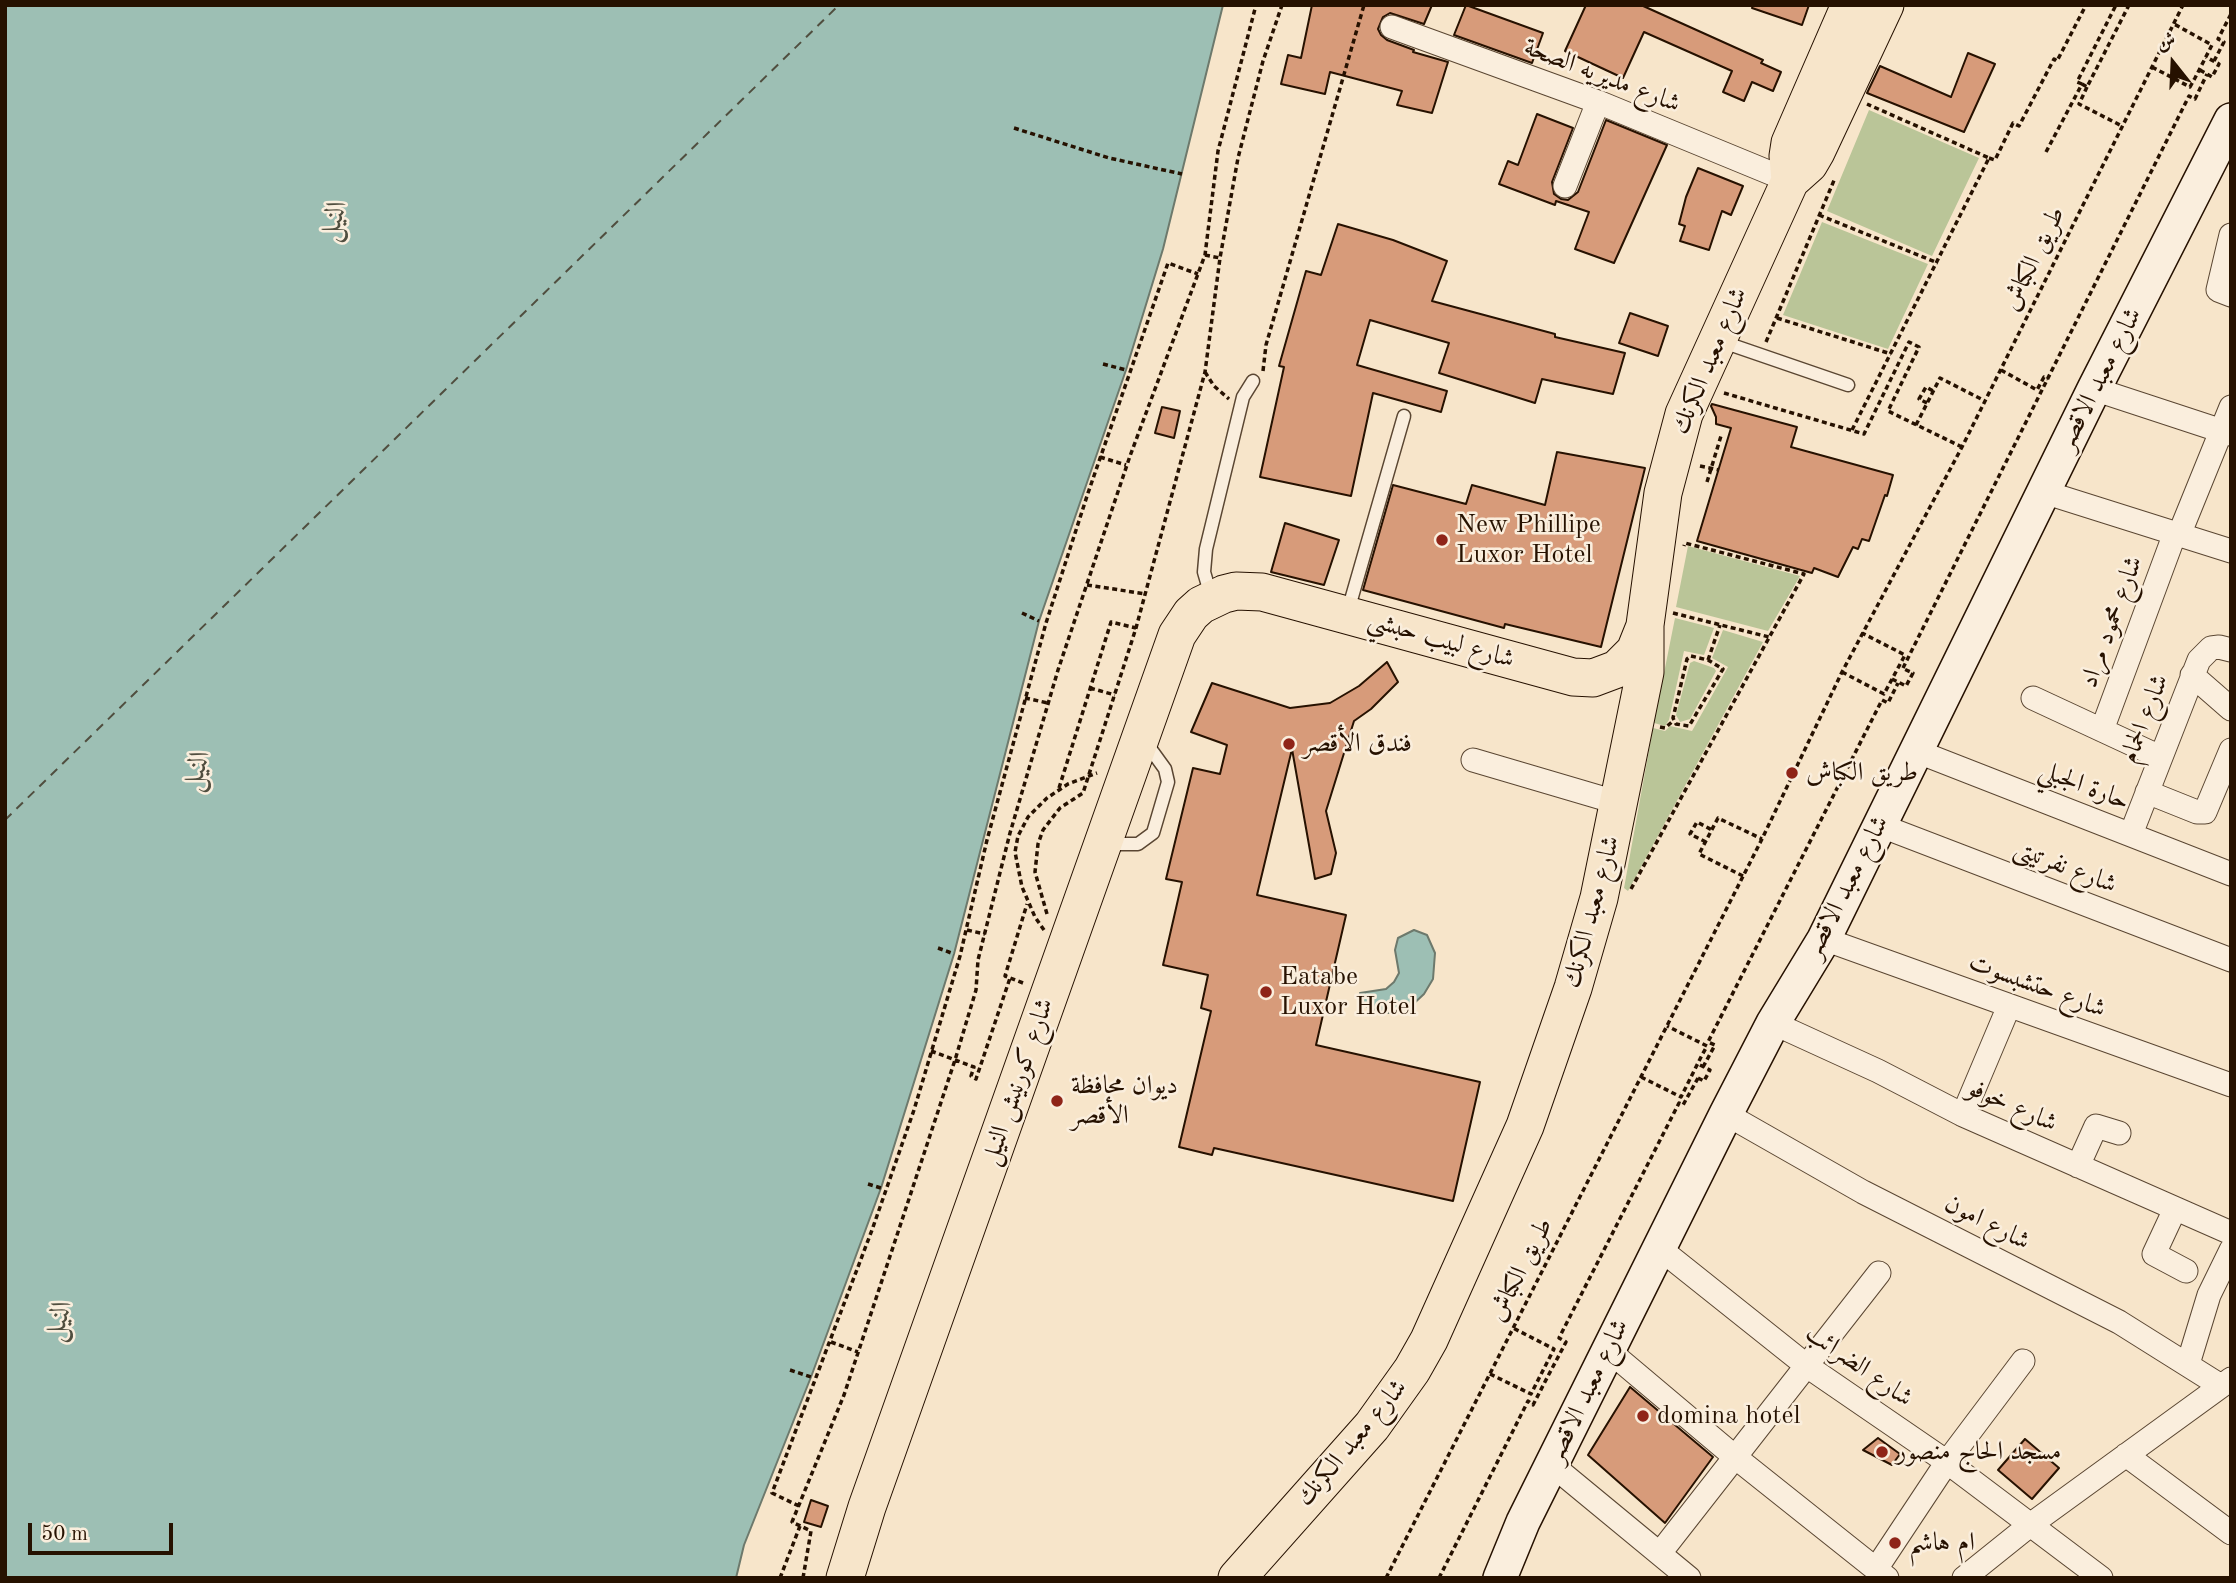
<!DOCTYPE html>
<html>
<head>
<meta charset="utf-8">
<style>
	body { margin:0 }
	#map { position:relative; width:2236px; height:1583px; overflow:hidden; background:#f7e5ca; font-family:"Old Standard TT",Amiri,serif }
	canvas { display:block }
	.frame { position:absolute; inset:0; border:7px solid #261100; pointer-events:none }
	.north { position:absolute; left:2138px; top:28px; width:70px; height:70px; -webkit-text-stroke:5px #faeedd; paint-order:stroke; rotate:342deg; font-size:19px; font-weight:700; line-height:28px; text-align:center; color:#261100 }
	.north::after { content:''; display:block; margin:auto; width:24px; height:32px; background:#261100; clip-path:polygon(50% 0,100% 100%,50% 72%,0 100%) }
	.scale { position:absolute; left:28px; top:1523px; width:145px; height:32px; box-sizing:border-box; border:4px solid #261100; border-top:0; padding-left:9px; font-size:21px; line-height:24px; white-space:nowrap; color:#261100; -webkit-text-stroke:5px #faeedd; paint-order:stroke }
</style>
</head>
<body>
<div id="map">
<canvas width="2236" height="1583"></canvas>
<div class="frame"></div>
<div class="north">ش</div>
<div class="scale">50 m</div>
</div>
<script>
const g = document.querySelector('canvas').getContext('2d');
g.lineJoin = 'round';
function fill(path, color) { g.fillStyle = color; g.fill(path, 'evenodd'); }
const shape = rows => new Path2D(rows.map(r => 'M' + r).join(''));
function stroke(path, color, width, dash) { g.strokeStyle = color; g.lineWidth = width; g.lineCap = dash ? 'butt' : 'round'; g.setLineDash(dash || []); g.stroke(path); }
function label(font, color, halo, rows, align = 'center') {
  g.font = font + ' "Old Standard TT",Amiri,serif'; g.lineWidth = 5; g.setLineDash([]); g.textBaseline = 'middle'; g.strokeStyle = halo; g.fillStyle = color; for (const [text, x, y, turn = 0] of rows) {
    g.save(); g.translate(x, y); g.rotate((+turn || 0) * Math.PI / 180); g.textAlign = isNaN(turn) ? turn : align; if (halo) g.strokeText(text, 0, 0); g.fillText(text, 0, 0); g.restore();
  }
}
const green = shape([
	[1869,110,1979,158,1932,256,1827,211],
	[1822,222,1928,264,1888,349,1783,315],
	[1688,546,1800,576,1768,631,1676,607],
	[1675,618,1714,628,1704,655,1684,651,1669,720,1665,726,1654,723],
	[1723,630,1763,642,1628,891,1624,888,1653,728,1665,731,1670,726,1692,731,1728,667,1712,658],
	[1694,661,1714,668,1716,671,1690,719,1680,722,1676,715,1690,663]
]);
const water = shape([
	[5,5,1223,5,1163,249,1126,370,1039,621,954,954,881,1188,811,1377,744,1545,736,1578,5,1578,5,5],
	[1414,930,1427,935,1435,953,1433,979,1424,994,1409,1008,1388,1013,1369,1008,1360,1003,1360,993,1386,989,1394,982,1399,973,1395,950,1398,938,1414,930]
]);
const ferry = shape([
	[5,820,839,5]
]);
const building = shape([
	[1312,5,1432,5,1424,24,1390,13,1383,17,1378,29,1381,35,1387,40,1414,50,1413,52,1448,62,1432,113,1397,105,1402,91,1330,72,1325,94,1281,84,1288,55,1301,58,1312,5],
	[1466,5,1543,33,1532,63,1454,35,1466,5],
	[1586,5,1641,5,1763,60,1761,63,1781,72,1773,91,1752,82,1744,101,1723,92,1732,71,1644,32,1623,78,1565,51,1586,5],
	[1753,5,1809,5,1802,25,1752,8,1753,5],
	[1968,53,1995,64,1964,132,1867,93,1880,66,1951,97,1968,53],
	[1537,114,1573,128,1552,182,1554,194,1561,199,1568,200,1578,192,1606,120,1667,145,1614,263,1575,249,1589,212,1556,201,1555,205,1499,184,1508,161,1518,165,1537,114],
	[1698,168,1743,186,1731,215,1722,211,1709,250,1680,241,1685,226,1679,224,1686,197,1698,168],
	[1338,224,1393,240,1447,261,1432,301,1555,334,1555,337,1625,353,1613,394,1542,379,1535,403,1439,373,1449,343,1370,320,1357,365,1447,391,1441,412,1373,393,1351,496,1260,477,1284,367,1279,366,1306,271,1321,275,1338,224],
	[1630,313,1668,326,1658,356,1619,343,1630,313],
	[1712,404,1797,427,1791,447,1893,475,1887,496,1885,495,1869,541,1862,539,1858,549,1853,547,1838,577,1814,568,1812,573,1697,541,1731,428,1716,424,1716,417,1711,406,1712,404],
	[1162,407,1180,411,1174,438,1155,433,1162,407],
	[1557,452,1645,468,1601,647,1505,624,1504,628,1363,590,1393,485,1466,504,1472,485,1545,505,1557,452],
	[1285,523,1339,540,1324,585,1271,572,1285,523],
	[1387,662,1398,682,1371,709,1354,721,1326,811,1336,853,1331,874,1315,879,1292,749,1257,895,1346,915,1316,1045,1480,1082,1453,1201,1214,1148,1212,1155,1179,1147,1211,1011,1201,1008,1208,975,1163,965,1182,882,1166,879,1193,768,1220,774,1227,745,1191,732,1212,683,1290,708,1330,703,1359,686,1387,662],
	[1630,1387,1713,1457,1665,1523,1588,1455,1630,1387],
	[1878,1438,1900,1454,1892,1465,1863,1450,1878,1438],
	[2025,1439,2059,1468,2032,1499,1998,1470,2025,1439],
	[811,1500,828,1506,821,1527,804,1522,811,1500]
]);
const path = shape([
	[2214,61,2224,42,2218,39,2231,14],
	[2152,67,2190,87,2195,78,2212,45,2174,24],
	[2200,70,2212,77,2219,64,2206,57],
	[2082,84,2087,87,2129,5],
	[2082,84,2077,82,2116,5],
	[2087,87,2079,104,2122,126],
	[1014,128,1109,158,1182,174],
	[2046,152,2082,84],
	[1989,158,1995,160,2013,123,2019,126,2054,59,2057,61,2086,5],
	[1819,215,1938,263],
	[1205,255,1220,258],
	[1777,318,1891,354],
	[1766,342,1835,178],
	[1103,364,1126,370],
	[2001,370,2037,390,2044,377,2048,379],
	[1263,371,1266,345,1364,5],
	[1205,372,1214,386,1229,399],
	[1724,393,1864,434,1909,342,1919,347,1888,411,1962,447],
	[1927,403,1919,399,1926,387,1933,391],
	[1916,425,1940,378,1985,401],
	[1852,430,1989,158,1867,104],
	[1100,457,1126,465],
	[1700,466,1719,470],
	[1707,482,1721,436],
	[1087,585,1146,594],
	[1022,613,1039,621],
	[1673,613,1769,637],
	[1691,656,1708,660,1723,669,1689,726,1676,724,1673,718,1687,659,1691,656],
	[1708,660,1720,625],
	[1903,668,2189,96,2195,99,2207,74],
	[1842,672,1884,694,1905,655,1862,633],
	[1892,679,1906,686,1913,673,1904,669],
	[1090,688,1115,695],
	[1025,698,1048,703],
	[1660,727,1665,728,1673,721],
	[1059,788,1111,622,1136,628],
	[1706,842,1690,834,1697,822,1712,830],
	[1743,876,1699,854,1718,818,1762,839],
	[1631,889,1804,574,1685,543,1684,546],
	[1047,914,1035,872,1038,844,1043,830,1060,808,1083,793,1136,628,1205,372,1220,258,1238,158,1263,61,1282,5],
	[967,930,985,934],
	[1044,930,1035,917,1022,887,1015,852,1018,836,1028,817,1047,798,1068,784,1097,773],
	[938,948,954,954],
	[1023,983,1005,976,1027,904],
	[931,1051,974,1067,971,1076,976,1079,1010,978],
	[1703,1067,1715,1045,1708,1042,1882,700,1888,703,1898,683],
	[1641,1077,1681,1097,1701,1057,1707,1046,1667,1026],
	[1698,1078,1704,1081,1710,1070,1698,1064],
	[868,1184,881,1188],
	[831,1342,858,1352],
	[790,1370,811,1377],
	[1490,1374,1531,1394,1534,1388,1554,1349,1513,1328],
	[799,1506,772,1493,872,1230,914,1110,960,956,987,840,1046,623,1088,493,1168,263,1198,274],
	[780,1578,800,1526],
	[803,1578,811,1531,792,1522,844,1395,955,1060,976,990,978,960,1010,833,1058,670,1130,456,1205,255,1218,151,1256,5],
	[1386,1578,1762,839,1842,672,1962,447,2183,5],
	[1439,1578,1528,1401,1533,1405,1548,1376,1566,1342,1559,1338,1679,1103,1683,1105,1698,1078]
]);
const lane = shape([
	[1720,341,1848,385],
	[1211,596,1204,572,1206,549,1243,397,1253,381],
	[1347,614,1404,416],
	[1106,844,1138,844,1153,833,1168,782,1165,769,1144,740]
]);
const street = shape([
	[1392,27,1598,102,1790,181],
	[1565,186,1598,102],
	[2231,235,2218,290,2231,295],
	[2094,389,2231,434],
	[2044,492,2231,551],
	[2179,535,2231,407],
	[2192,675,2231,709],
	[2033,698,2160,757],
	[2102,730,2175,533],
	[1916,751,2231,874],
	[1473,760,1619,803],
	[2147,792,2197,812,2205,812,2231,750],
	[1879,825,2231,960],
	[2131,834,2199,660,2211,648,2219,647,2231,650],
	[1824,939,2231,1085],
	[1773,1023,1878,1071,1963,1115,2231,1233],
	[1726,1114,1863,1192,2119,1322,2221,1386],
	[1963,1115,2009,1006],
	[2078,1166,2096,1126,2119,1133],
	[2175,1209,2154,1254,2186,1271],
	[1659,1248,1807,1366,1947,1462,2101,1578],
	[1608,1350,1735,1457,1887,1578],
	[2188,1364,2209,1295,2231,1250],
	[2126,1455,2231,1533],
	[1552,1465,1689,1578],
	[1660,1553,1879,1273],
	[1876,1569,1947,1462,2023,1361],
	[1964,1578,2030,1525,2231,1379]
]);
const secondary = shape([
	[1500,1578,1523,1522,1726,1114,1773,1023,1824,939,2094,389,2231,120]
]);
const primary = shape([
	[1790,181,1788,156,1790,143,1850,5],
	[845,1578,867,1507,1177,635,1191,614,1201,605,1224,594,1236,591,1262,592,1573,677,1593,678,1617,669,1635,651,1645,626],
	[1237,1578,1372,1426,1412,1370,1429,1340,1525,1126,1573,988,1599,898,1645,672,1645,625,1663,493,1684,414,1790,181,1809,164,1816,152,1885,5]
]);
const markers = [
	[1442,540,7,"#8f2418"],
	[1289,744,7,"#8f2418"],
	[1792,773,7,"#8f2418"],
	[1266,992,7,"#8f2418"],
	[1057,1101,7,"#8f2418"],
	[1643,1416,7,"#8f2418"],
	[1882,1452,7,"#8f2418"],
	[1895,1543,7,"#8f2418"]
];
const streetNames = [
	["شارع مديريه الصحة",1602,76,21],
	["طريق الكباش",2034,259,-64],
	["شارع معبد الكرنك",1710,361,-67],
	["شارع معبد الاقصر",2100,379,-63],
	["شارع محمود مراد",2112,622,-70],
	["شارع لبيب حبشي",1441,640,16],
	["شارع الحمام",2145,719,-69],
	["حارة الجبلي",2084,786,21],
	["شارع نفرتيتى",2065,867,21],
	["شارع معبد الاقصر",1847,887,-63],
	["شارع معبد الكرنك",1592,912,-75],
	["شارع حتشبسوت",2037,986,20],
	["شارع كورنيش النيل",1018,1082,-71],
	["شارع خوفو",2012,1106,24],
	["شارع امون",1987,1223,27],
	["طريق الكباش",1521,1270,-63],
	["شارع الضرائب",1859,1366,35],
	["شارع معبد الاقصر",1588,1391,-64],
	["شارع معبد الكرنك",1352,1443,-50]
];
const poiNames = [
	["New Phillipe",1456,525],
	["Luxor Hotel",1456,555],
	["فندق الأقصر",1303,744],
	["طريق الكباش",1806,773],
	["Eatabe",1280,977],
	["Luxor Hotel",1280,1007],
	["ديوان محافظة",1071,1086],
	["الأقصر",1071,1116],
	["domina hotel",1657,1416],
	["مسجد الحاج منصور",1896,1452],
	["ام هاشم",1909,1543]
];
const waterNames = [
	["النيل",334,221,-76],
	["النيل",197,771,-76],
	["النيل",59,1321,-76]
];
fill(green, '#bac598');
fill(water, '#9dbfb4');
stroke(water, '#6d796c', 2);
stroke(ferry, '#504e3f', 2, [9, 7]);
fill(building, '#d79b7a');
stroke(building, '#261100', 2);
stroke(lane, '#5a4632', 15);
stroke(street, '#5a4632', 25);
stroke(secondary, '#261100', 36);
stroke(primary, '#261100', 39);
stroke(path, '#261100', 3.5, [5, 3.5]);
stroke(lane, '#faeedd', 12);
stroke(street, '#faeedd', 23);
stroke(secondary, '#faeedd', 33);
stroke(primary, '#f7e5ca', 37);
for (const [x, y, r, color] of markers) { const dot = new Path2D(); dot.arc(x, y, r, 0, 2 * Math.PI); g.fillStyle = color; g.fill(dot); stroke(dot, '#faeedd', 2.5); }
label('26px', '#261100', '#faeedd', streetNames);
label('26px', '#261100', '#faeedd', poiNames, 'left');
label('italic 28px', '#504e3f', '#faeedd', waterNames);
</script>
</body>
</html>
